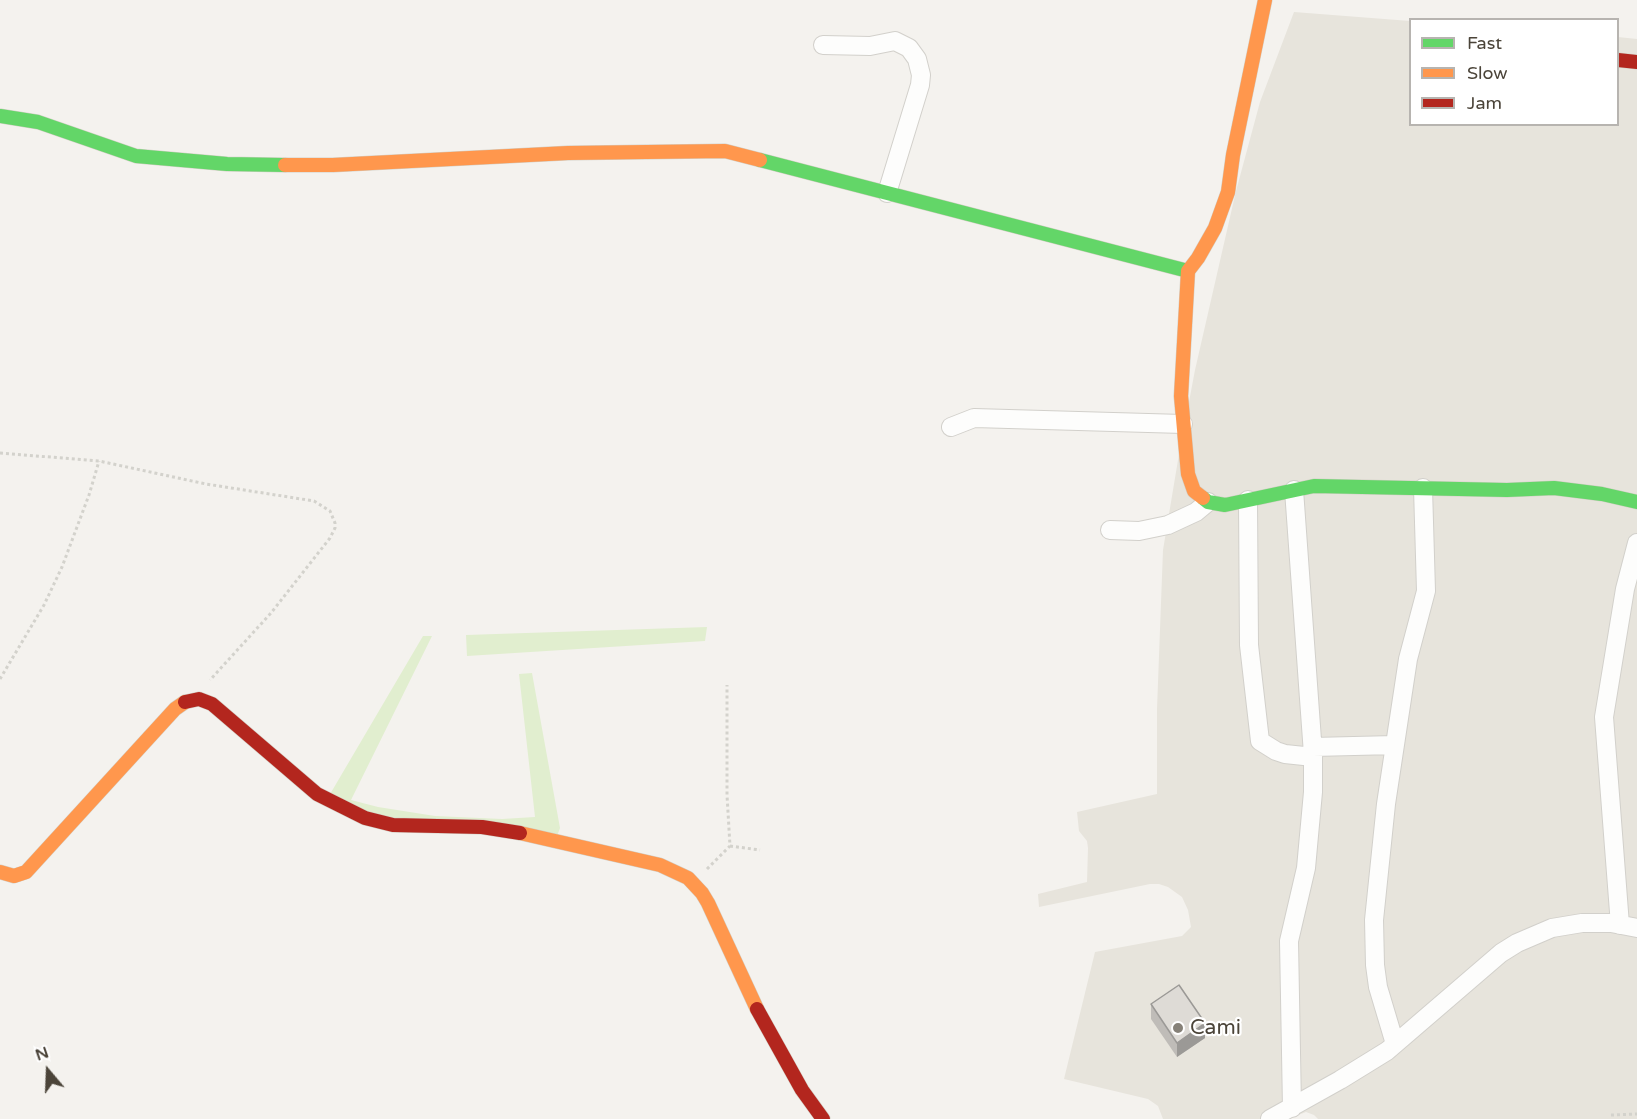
<!DOCTYPE html>
<html>
<head>
<meta charset="utf-8">
<style>
	body { margin:0 }
	#map { position:relative; width:1637px; height:1119px; overflow:hidden; background:#f4f2ee; font-family:"Varela Round",sans-serif }
	canvas { display:block }
	.legend { position:absolute; left:1409px; top:18px; width:210px; height:108px; box-sizing:border-box; background:#fff; border:2px solid #b7b4b0; margin:0; padding:8px 10px; list-style:none; font-size:18px; color:#4b4439 }
	.legend li { display:flex; align-items:center; gap:12px; height:30px }
	.legend b { width:30px; border:2px solid #b7b4b0 }
	.north { position:absolute; left:18px; top:1041px; width:60px; height:60px; -webkit-text-stroke:4px #fff; paint-order:stroke; rotate:341deg; font-size:16px; font-weight:700; line-height:24px; text-align:center; color:#4b4439 }
	.north::after { content:''; display:block; margin:auto; width:21px; height:27px; background:#4b4439; clip-path:polygon(50% 0,100% 100%,50% 72%,0 100%) }
</style>
</head>
<body>
<div id="map">
<canvas width="1637" height="1119"></canvas>
<ul class="legend">
<li><b style="height:8px;background:#63d668"></b>Fast</li>
<li><b style="height:8px;background:#ff974d"></b>Slow</li>
<li><b style="height:8px;background:#b3261e"></b>Jam</li>
</ul>
<div class="north">N</div>
</div>
<script>
const g = document.querySelector('canvas').getContext('2d');
g.lineJoin = 'round';
function fill(path, color) { g.fillStyle = color; g.fill(path, 'evenodd'); }
const shape = rows => new Path2D(rows.map(r => 'M' + r).join(''));
function stroke(path, color, width, dash) { g.strokeStyle = color; g.lineWidth = width; g.lineCap = dash ? 'butt' : 'round'; g.setLineDash(dash || []); g.stroke(path); }
function label(font, color, halo, rows, align = 'center') {
  g.font = font + ' "Varela Round",sans-serif'; g.lineWidth = 4.5; g.setLineDash([]); g.textBaseline = 'middle'; g.strokeStyle = halo; g.fillStyle = color; for (const [text, x, y, turn = 0] of rows) {
    g.save(); g.translate(x, y); g.rotate((+turn || 0) * Math.PI / 180); g.textAlign = isNaN(turn) ? turn : align; if (halo) g.strokeText(text, 0, 0); g.fillText(text, 0, 0); g.restore();
  }
}
const residential = shape([
	[1294,12,1410,21,1410,124,1618,124,1618,37,1637,39,1637,1119,1318,1119,1314,1115,1306,1112,1288,1119,1163,1119,1158,1106,1148,1099,1064,1079,1095,952,1182,936,1191,927,1188,910,1182,897,1168,887,1159,884,1150,884,1039,907,1038,894,1087,882,1088,848,1087,841,1079,831,1077,812,1157,794,1157,709,1163,550,1178,460,1195,370,1236,191,1260,102]
]);
const green = shape([
	[707,627,705,641,467,656,466,635],
	[423,636,432,636,351,800,378,807,435,816,502,819,535,817,519,674,532,673,560,828,556,839,416,827,326,801]
]);
const path = shape([
	[0,453,99,461,206,484,314,501,330,511,335,523,335,528,330,538,271,613,210,680],
	[0,679,44,605,62,567,89,495,99,461],
	[730,846,760,850],
	[707,869,730,846,727,795,727,685],
	[1611,1115,1637,1114]
]);
const street = shape([
	[823,45,870,46,895,41,909,48,917,59,921,75,920,85,887,193],
	[951,427,974,418,1183,424],
	[1248,500,1249,645,1260,741,1276,751,1285,754,1304,756,1313,754],
	[1110,530,1139,531,1168,525,1196,512,1208,502],
	[1313,747,1395,745],
	[1620,925,1604,717,1625,589,1637,543],
	[1395,1044,1378,987,1375,965,1374,920,1386,804,1408,659,1426,591,1423,488],
	[1292,1108,1289,941,1306,868,1313,792,1313,754,1294,490],
	[1270,1119,1340,1080,1387,1051,1501,953,1517,943,1552,928,1582,923,1611,923,1637,928]
]);
const fast = shape([
	[0,116,38,122,136,156,227,164,285,165],
	[760,160,1188,271],
	[1203,498,1208,502,1225,505,1314,486,1507,490,1554,488,1602,494,1637,502]
]);
const slow = shape([
	[285,165,333,165,568,153,725,151,760,160],
	[1203,498,1194,491,1188,474,1181,396,1188,271,1198,258,1215,228,1228,192,1233,155,1265,0],
	[520,833,660,865,688,878,702,893,708,903,757,1009],
	[0,872,14,876,26,872,175,709,185,702]
]);
const jam = shape([
	[1618,60,1637,62],
	[185,702,199,699,212,704,317,794,365,818,393,825,482,827,520,833],
	[757,1009,802,1090,823,1119]
]);
const wall = shape([
	[1151,1004,1205,1038,1177,1057,1151,1019]
]);
const shadedWall = shape([
	[1205,1023,1205,1038,1177,1057,1177,1043]
]);
const building = shape([
	[1179,985,1205,1023,1177,1043,1151,1004,1179,985]
]);
const markers = [
	[1178,1028,6,"#868178"]
];
const poiNames = [
	["Cami",1190,1028]
];
fill(residential, '#e7e4dc');
fill(green, '#e1eecf');
stroke(street, '#d2d0cb', 20);
stroke(fast, '#d3cfc5', 15);
stroke(slow, '#d3cfc5', 15);
stroke(jam, '#d3cfc5', 15);
stroke(path, '#d3d2cc', 3, [3, 3]);
stroke(street, '#fdfdfc', 18);
stroke(fast, '#63d668', 14);
stroke(slow, '#ff974d', 14);
stroke(jam, '#b3261e', 14);
fill(wall, '#bfbcb8');
fill(shadedWall, '#9b9996');
fill(building, '#dedbd6');
stroke(building, '#9b9996', 1.5);
for (const [x, y, r, color] of markers) { const dot = new Path2D(); dot.arc(x, y, r, 0, 2 * Math.PI); g.fillStyle = color; g.fill(dot); stroke(dot, '#fff', 2); }
label('21px', '#4b4439', '#fff', poiNames, 'left');
</script>
</body>
</html>
